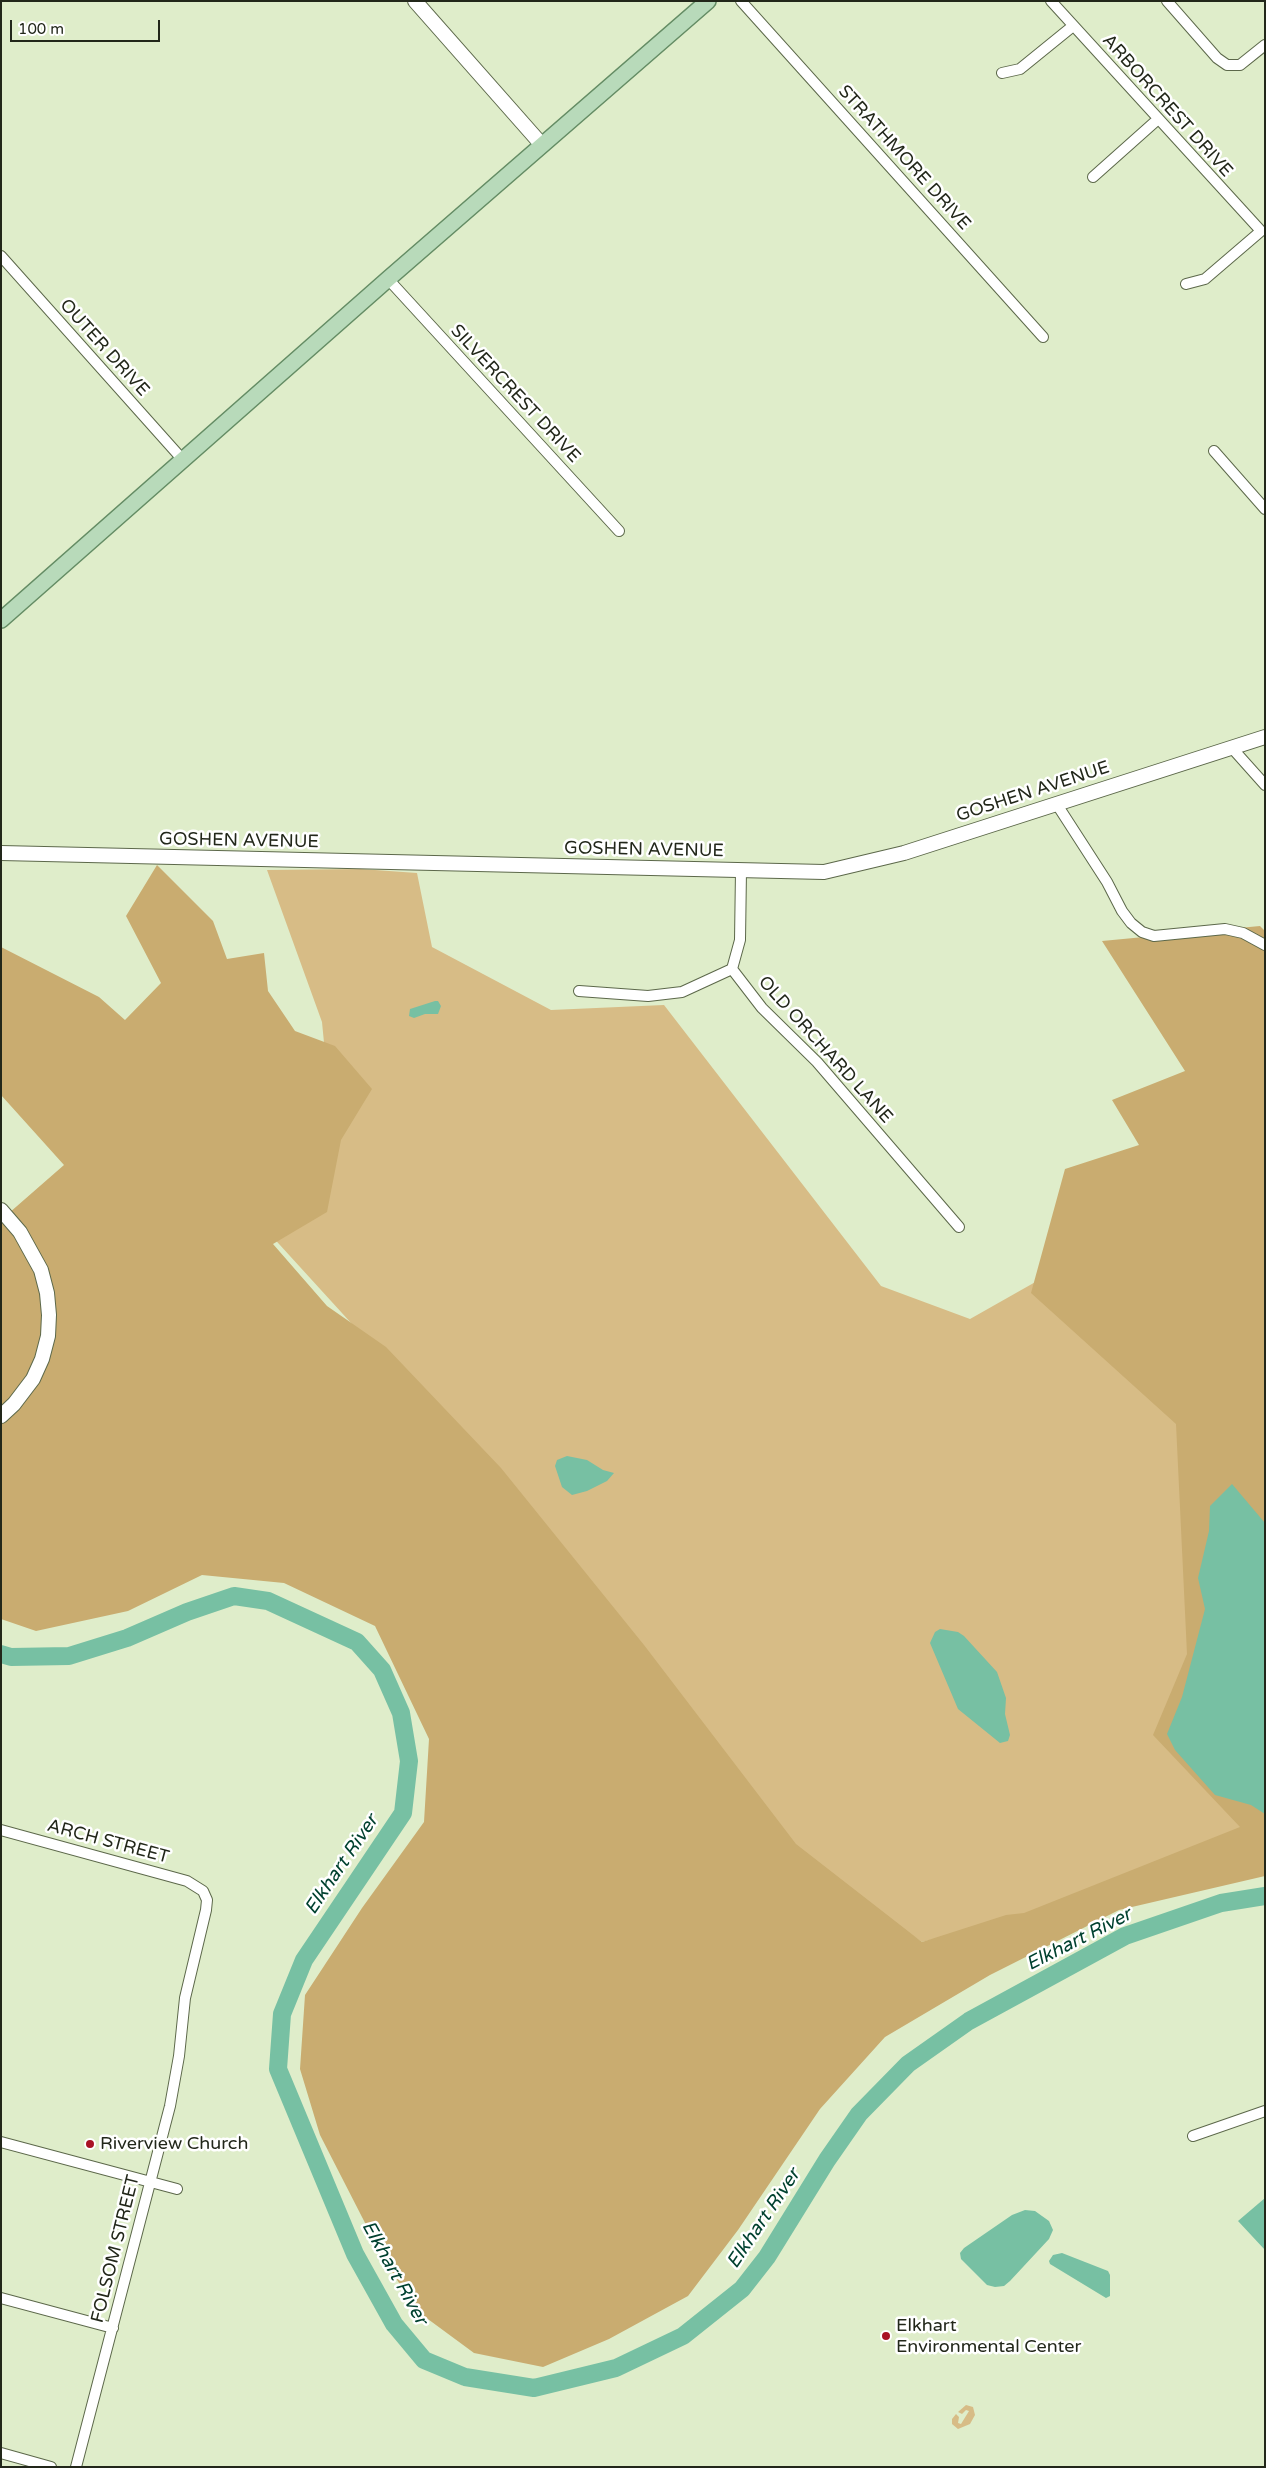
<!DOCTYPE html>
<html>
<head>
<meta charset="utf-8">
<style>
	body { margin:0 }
	#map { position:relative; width:1266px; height:2468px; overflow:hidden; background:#dfedca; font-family:"Varela Round",sans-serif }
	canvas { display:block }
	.frame { position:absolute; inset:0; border:2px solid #22271a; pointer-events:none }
	.scale { position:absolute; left:10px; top:20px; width:150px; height:22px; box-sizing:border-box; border:2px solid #22271a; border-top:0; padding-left:6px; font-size:15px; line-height:18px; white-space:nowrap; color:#22271a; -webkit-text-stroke:4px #fff; paint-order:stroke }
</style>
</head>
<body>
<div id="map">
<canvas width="1266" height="2468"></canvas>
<div class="frame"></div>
<div class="scale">100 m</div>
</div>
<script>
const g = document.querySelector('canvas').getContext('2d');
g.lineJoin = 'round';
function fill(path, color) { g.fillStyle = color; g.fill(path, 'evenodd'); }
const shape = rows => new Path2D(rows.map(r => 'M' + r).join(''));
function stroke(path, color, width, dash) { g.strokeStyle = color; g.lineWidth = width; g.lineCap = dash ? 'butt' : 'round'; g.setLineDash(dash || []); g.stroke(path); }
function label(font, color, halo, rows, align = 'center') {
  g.font = font + ' "Varela Round",sans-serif'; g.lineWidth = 5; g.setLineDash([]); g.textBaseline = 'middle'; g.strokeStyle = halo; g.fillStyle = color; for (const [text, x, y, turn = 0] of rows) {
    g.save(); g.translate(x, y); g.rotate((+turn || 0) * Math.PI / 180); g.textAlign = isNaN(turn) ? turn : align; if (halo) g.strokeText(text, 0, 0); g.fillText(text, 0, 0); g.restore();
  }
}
const green = shape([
	[361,869,417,873,432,947,551,1010,664,1005,881,1286,970,1319,1046,1276,1229,1415,1265,1855,922,1942,781,1845,466,1449,269,1233,332,1125,322,1022,267,870],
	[966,2405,973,2407,975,2415,970,2424,958,2429,952,2424,952,2419,956,2414,959,2417,958,2423,961,2424,969,2411,966,2410,962,2414,958,2412]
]);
const forest = shape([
	[157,865,213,921,227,959,264,953,268,991,295,1031,335,1046,372,1089,341,1140,327,1212,273,1244,327,1306,386,1347,501,1468,644,1645,796,1844,922,1942,1006,1915,1024,1913,1240,1827,1153,1735,1187,1654,1176,1424,1031,1293,1065,1169,1139,1145,1112,1100,1185,1071,1102,941,1260,926,1265,931,1265,1876,1119,1910,990,1975,885,2037,820,2109,738,2230,688,2296,609,2339,543,2367,474,2353,417,2311,383,2258,320,2135,300,2069,305,1995,362,1908,424,1822,429,1739,375,1626,284,1583,202,1575,128,1611,36,1631,1,1619,1,1220,64,1165,1,1095,1,947,99,997,125,1020,161,983,126,916]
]);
const water = shape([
	[435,1001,438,1001,441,1006,438,1014,425,1014,414,1018,409,1016,410,1009],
	[567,1456,587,1460,603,1470,614,1473,607,1481,587,1491,572,1495,562,1487,555,1466,557,1460],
	[1232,1484,1265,1523,1265,1814,1251,1805,1215,1795,1175,1750,1167,1734,1182,1697,1205,1609,1198,1578,1209,1531,1210,1506],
	[940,1629,958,1632,964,1636,997,1672,1006,1698,1005,1714,1010,1735,1008,1741,1000,1743,958,1709,930,1643,935,1632],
	[1265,2198,1265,2250,1238,2221],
	[1025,2210,1035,2211,1049,2221,1053,2230,1049,2239,1010,2281,1004,2286,995,2287,987,2285,961,2259,960,2253,964,2248,1012,2215],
	[1062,2253,1108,2271,1110,2275,1110,2296,1106,2298,1050,2264,1049,2261,1053,2255]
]);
const river = shape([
	[1,1654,11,1657,69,1656,127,1638,187,1612,234,1596,268,1601,357,1642,382,1670,401,1713,409,1761,403,1813,304,1960,282,2014,278,2069,355,2254,394,2324,424,2360,465,2377,534,2388,616,2368,683,2336,742,2289,767,2257,827,2160,859,2114,908,2064,969,2021,1125,1936,1221,1903,1265,1896]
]);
const street = shape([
	[741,1,1043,337],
	[1051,1,1261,231,1205,279,1186,284],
	[1167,1,1217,58,1227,65,1240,65,1265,45],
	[1002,73,1020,69,1073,26],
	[1093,177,1157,120],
	[1,256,183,460],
	[388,279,619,531],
	[1214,451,1265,509],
	[1232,748,1265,785],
	[1056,803,1107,882,1122,911,1131,923,1142,932,1154,936,1225,929,1243,933,1265,945],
	[741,871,740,940,732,969,762,1008,817,1062,959,1227],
	[579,991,648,996,682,992,732,969],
	[1,1830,187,1881,203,1891,207,1900,206,1910,185,1998,179,2056,170,2106,76,2467],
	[1193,2136,1265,2111],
	[1,2142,177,2189],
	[1,2298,113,2328],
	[1,2453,51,2467]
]);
const secondary = shape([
	[415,1,542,145],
	[1,853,824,872,904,853,1265,737],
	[1,1210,20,1232,41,1270,47,1293,49,1315,48,1336,42,1359,33,1379,14,1404,1,1416]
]);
const primary = shape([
	[1,620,388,279,708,1]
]);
const markers = [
	[90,2144,5,"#a91225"],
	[886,2336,5,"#a91225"]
];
const streetNames = [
	["ARBORCREST DRIVE",1167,106,48],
	["STRATHMORE DRIVE",904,158,48],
	["OUTER DRIVE",104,348,48],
	["SILVERCREST DRIVE",515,394,47],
	["GOSHEN AVENUE",1033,792,-18],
	["GOSHEN AVENUE",239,841,1],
	["GOSHEN AVENUE",644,850,1],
	["OLD ORCHARD LANE",825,1050,48],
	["ARCH STREET",108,1842,15],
	["FOLSOM STREET",116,2249,-76]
];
const poiNames = [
	["Riverview Church",100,2144],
	["Elkhart",896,2326],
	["Environmental Center",896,2347]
];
const waterNames = [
	["Elkhart River",342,1865,-56],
	["Elkhart River",1079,1940,-27],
	["Elkhart River",764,2219,-56],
	["Elkhart River",394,2273,61]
];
fill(green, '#d7bc86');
fill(forest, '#c9ac70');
fill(water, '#77c0a3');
stroke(river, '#77c0a3', 18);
stroke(street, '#5c684a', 12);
stroke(secondary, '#5c684a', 16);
stroke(primary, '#648c64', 18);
stroke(street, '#fff', 10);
stroke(secondary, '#fff', 14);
stroke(primary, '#b8daba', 15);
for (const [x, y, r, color] of markers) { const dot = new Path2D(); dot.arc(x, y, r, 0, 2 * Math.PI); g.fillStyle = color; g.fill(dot); stroke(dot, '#fff', 2); }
label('18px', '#22271a', '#fff', streetNames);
label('18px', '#22271a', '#fff', poiNames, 'left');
label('italic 19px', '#00412f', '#fff', waterNames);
</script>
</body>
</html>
